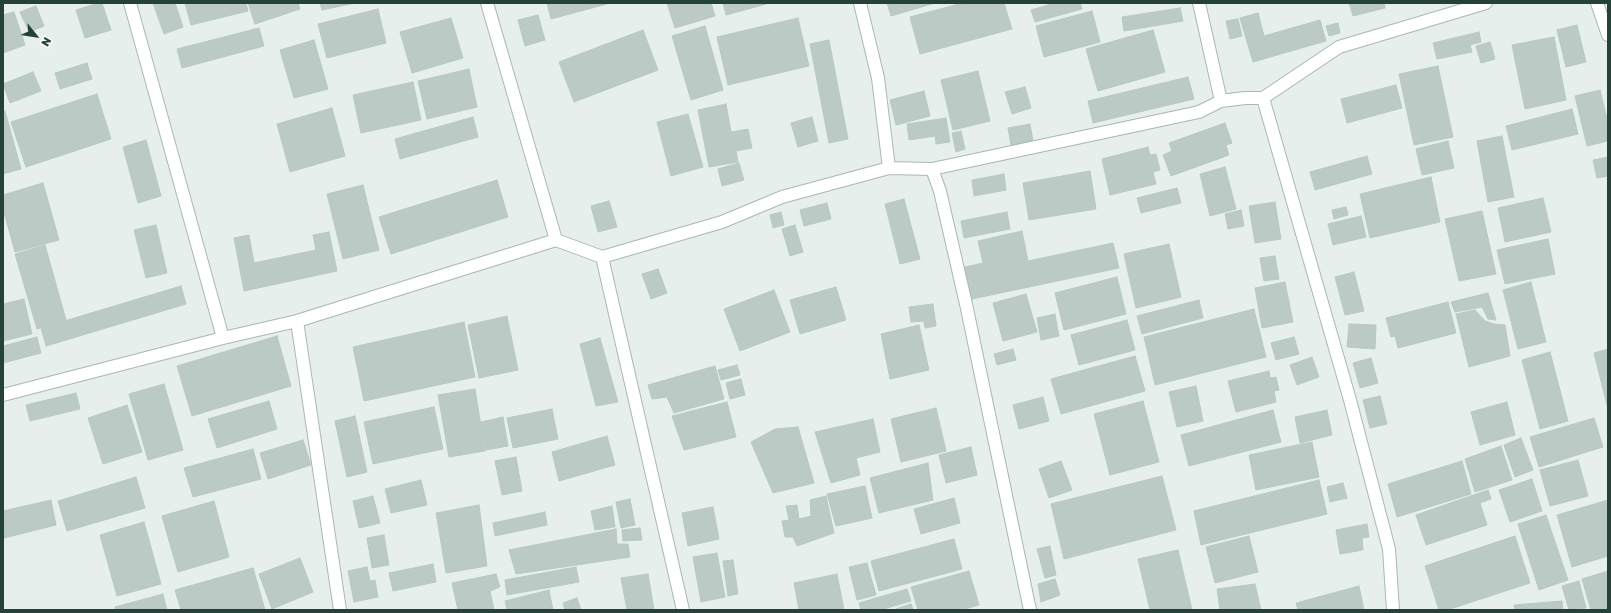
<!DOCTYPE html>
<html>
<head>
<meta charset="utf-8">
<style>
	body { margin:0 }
	#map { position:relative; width:1611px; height:613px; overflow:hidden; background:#e6efeb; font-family:"Golos Text",sans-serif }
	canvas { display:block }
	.frame { position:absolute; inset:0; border:4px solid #24423a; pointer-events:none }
	.north { position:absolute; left:16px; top:16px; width:40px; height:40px; -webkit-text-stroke:3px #f7fbf9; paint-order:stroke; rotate:120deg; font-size:11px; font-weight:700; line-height:16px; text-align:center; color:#24423a }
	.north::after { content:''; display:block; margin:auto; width:14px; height:18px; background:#24423a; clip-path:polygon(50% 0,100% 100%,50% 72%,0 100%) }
</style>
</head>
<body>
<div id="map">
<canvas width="1611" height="613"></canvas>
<div class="frame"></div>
<div class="north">N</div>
</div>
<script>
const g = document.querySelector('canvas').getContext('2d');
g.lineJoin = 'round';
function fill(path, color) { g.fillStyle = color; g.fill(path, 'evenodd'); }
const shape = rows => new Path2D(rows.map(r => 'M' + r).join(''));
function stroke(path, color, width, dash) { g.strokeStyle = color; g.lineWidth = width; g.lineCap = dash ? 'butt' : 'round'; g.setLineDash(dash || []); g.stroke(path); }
const building = shape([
	[98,3,102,3,111,30,85,38,76,10,98,3],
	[153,3,175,3,183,27,164,34,153,3],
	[185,3,246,3,248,11,191,25,185,3],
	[248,3,298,3,300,9,255,24,248,3],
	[320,3,355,3,322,10,320,3],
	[547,3,606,3,607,4,551,19,547,3],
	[667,3,711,3,715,16,675,28,667,3],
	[723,3,770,3,726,15,723,3],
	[887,3,935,3,891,16,887,3],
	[963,3,1004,3,1012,29,920,54,910,17,963,3],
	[1055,3,1080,3,1082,9,1035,22,1031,10,1055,3],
	[1349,3,1384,3,1385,8,1353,16,1349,3],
	[36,6,44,26,29,32,20,12,36,6],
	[1180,8,1183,21,1124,31,1122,17,1180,8],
	[378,9,386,43,327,58,318,24,378,9],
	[1092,11,1100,42,1044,57,1036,26,1092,11],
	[14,12,25,45,3,53,3,15,14,12],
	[1258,13,1264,36,1320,20,1326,41,1253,62,1240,18,1258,13],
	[538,15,545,40,525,46,518,20,538,15],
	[451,18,463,58,412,73,400,32,451,18],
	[798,18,809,66,728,85,717,37,798,18],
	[1238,19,1242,36,1230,39,1226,21,1238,19],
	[1338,23,1340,33,1329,36,1326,26,1338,23],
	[1577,25,1586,62,1566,67,1557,30,1577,25],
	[705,26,723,90,691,100,672,36,705,26],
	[259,28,264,46,182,68,177,49,259,28],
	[643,30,658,70,574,102,559,62,643,30],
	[1153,30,1165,72,1098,91,1086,49,1153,30],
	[1479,32,1481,42,1470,45,1472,52,1437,59,1433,43,1479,32],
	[1554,37,1566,100,1525,109,1512,45,1554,37],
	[314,40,328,89,294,98,280,50,314,40],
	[829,40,848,139,829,143,810,44,829,40],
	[1490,42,1495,59,1481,63,1476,46,1490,42],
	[87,63,92,79,60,89,55,73,87,63],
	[1438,66,1453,137,1414,145,1399,74,1438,66],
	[469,69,477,107,427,119,418,81,469,69],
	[978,71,990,121,953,130,941,80,978,71],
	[33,72,41,91,10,103,3,84,33,72],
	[1188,77,1194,99,1093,123,1088,101,1188,77],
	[413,82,421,120,361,133,353,95,413,82],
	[1396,85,1402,108,1347,123,1341,99,1396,85],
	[1025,87,1031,108,1012,114,1005,92,1025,87],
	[1600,90,1608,123,1608,141,1587,146,1575,96,1600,90],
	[924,91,930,116,896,125,890,100,924,91],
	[97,94,111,139,26,167,11,122,97,94],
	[726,104,731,132,748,129,752,148,736,151,738,162,709,167,698,110,726,104],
	[332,108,345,156,290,172,277,124,332,108],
	[1572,109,1578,134,1512,150,1506,126,1572,109],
	[5,111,21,169,3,174,3,112,5,111],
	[688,114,703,167,671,176,657,122,688,114],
	[473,117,478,137,400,159,395,139,473,117],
	[812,117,818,141,798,147,791,123,812,117],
	[946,118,950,142,936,144,935,136,909,140,907,124,946,118],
	[1225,123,1232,143,1226,145,1229,155,1171,176,1163,155,1172,151,1169,143,1225,123],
	[1030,124,1033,141,1011,145,1008,128,1030,124],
	[961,131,965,149,956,152,952,133,961,131],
	[1502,136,1514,197,1488,202,1477,141,1502,136],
	[146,140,161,196,138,203,123,147,146,140],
	[1448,141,1454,168,1422,175,1416,149,1448,141],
	[1148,147,1150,155,1156,154,1160,170,1153,172,1156,184,1110,195,1102,159,1148,147],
	[1367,156,1372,174,1315,190,1310,172,1367,156],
	[1608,157,1608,176,1597,178,1593,160,1608,157],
	[739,163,744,180,722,186,718,169,739,163],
	[1225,167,1236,209,1210,216,1200,174,1225,167],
	[1090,171,1096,209,1029,220,1023,183,1090,171],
	[1004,174,1006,190,974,196,972,180,1004,174],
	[1431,177,1440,222,1370,238,1360,194,1431,177],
	[497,180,508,217,391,254,379,217,497,180],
	[43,183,59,240,15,252,3,209,3,195,43,183],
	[363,185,379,250,343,259,327,194,363,185],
	[1177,188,1181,203,1141,213,1137,198,1177,188],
	[1543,198,1551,232,1505,242,1498,208,1543,198],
	[904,199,920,259,900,264,885,204,904,199],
	[609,201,617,227,598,232,591,206,609,201],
	[1275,202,1281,239,1255,243,1249,206,1275,202],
	[827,203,831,219,804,226,800,210,827,203],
	[1346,207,1348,215,1334,219,1332,210,1346,207],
	[1241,210,1244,226,1228,229,1225,214,1241,210],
	[1482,211,1496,274,1459,281,1445,219,1482,211],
	[781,212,784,225,773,228,770,215,781,212],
	[1007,212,1010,229,964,238,961,221,1007,212],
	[1361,216,1366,237,1333,245,1328,224,1361,216],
	[156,225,167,273,146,278,134,230,156,225],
	[795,225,803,252,790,256,782,229,795,225],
	[1022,231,1028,261,1113,243,1119,268,972,299,965,267,983,263,978,241,1022,231],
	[329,232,337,271,244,291,234,238,249,235,254,263,316,250,313,235,329,232],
	[1548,239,1555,274,1505,284,1497,250,1548,239],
	[1169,244,1181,297,1136,308,1124,254,1169,244],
	[45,245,66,320,37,329,15,254,45,245],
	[1275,256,1279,279,1264,281,1260,258,1275,256],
	[658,269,667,293,651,299,642,274,658,269],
	[1354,272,1364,311,1345,315,1335,277,1354,272],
	[1117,277,1126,314,1064,330,1055,293,1117,277],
	[1285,282,1293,322,1262,328,1255,288,1285,282],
	[1531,282,1546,342,1518,349,1503,290,1531,282],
	[181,286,186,304,46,346,41,328,181,286],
	[836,287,846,320,800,334,790,300,836,287],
	[774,290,790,332,740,351,724,309,774,290],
	[1488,293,1496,320,1488,319,1482,307,1455,312,1451,302,1488,293],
	[1026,294,1037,332,1003,341,993,303,1026,294],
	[24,299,32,334,3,341,3,304,24,299],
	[1199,300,1203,318,1142,334,1137,316,1199,300],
	[1448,302,1456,333,1398,348,1395,336,1391,337,1386,318,1448,302],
	[933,304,936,326,925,328,924,321,911,322,909,307,933,304],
	[1254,309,1266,357,1155,385,1144,337,1254,309],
	[1475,310,1485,321,1494,324,1505,325,1510,356,1469,367,1456,314,1475,310],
	[1055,314,1059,336,1041,340,1037,318,1055,314],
	[507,316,518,370,479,378,468,325,507,316],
	[1127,320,1135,350,1079,365,1071,335,1127,320],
	[464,322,475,377,364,401,353,347,464,322],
	[1349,324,1376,325,1375,349,1347,347,1349,324],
	[919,325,929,370,890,379,881,334,919,325],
	[277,336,291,386,192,416,177,366,277,336],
	[37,337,41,353,3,363,3,346,37,337],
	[1294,337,1299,354,1276,360,1271,343,1294,337],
	[600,338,618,402,596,406,580,344,600,338],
	[1013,349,1016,360,997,365,994,354,1013,349],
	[1608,349,1608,409,1594,353,1608,349],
	[1550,352,1568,421,1540,429,1522,360,1550,352],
	[1135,356,1145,391,1061,414,1051,379,1135,356],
	[1312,357,1319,377,1297,385,1290,365,1312,357],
	[1371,358,1378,383,1360,388,1353,363,1371,358],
	[737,365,740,375,721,380,718,370,737,365],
	[715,366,724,399,674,413,667,397,652,399,648,385,715,366],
	[1269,371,1270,378,1276,377,1279,390,1274,391,1276,402,1236,412,1228,381,1269,371],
	[741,379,745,395,730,399,726,383,741,379],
	[164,384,183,450,148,460,129,394,164,384],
	[1196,386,1203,421,1177,427,1169,392,1196,386],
	[475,389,485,451,449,457,438,395,475,389],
	[76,393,80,409,30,421,26,405,76,393],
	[1380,396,1387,424,1370,428,1363,400,1380,396],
	[1043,397,1049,421,1019,429,1013,405,1043,397],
	[269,401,277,429,217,448,208,419,269,401],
	[1143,401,1159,462,1110,475,1094,414,1143,401],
	[727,402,736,437,684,450,672,416,727,402],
	[1507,402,1515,435,1480,445,1471,412,1507,402],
	[127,405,142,452,103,464,88,418,127,405],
	[434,407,443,449,373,464,364,422,434,407],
	[936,408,946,451,901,462,891,419,936,408],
	[552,409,558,439,513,448,507,418,552,409],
	[1273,410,1281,442,1189,466,1181,435,1273,410],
	[1327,410,1332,435,1300,443,1295,417,1327,410],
	[355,416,367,472,347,477,335,421,355,416],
	[503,417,508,446,486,450,481,422,503,417],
	[1594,418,1603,447,1539,467,1530,437,1594,418],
	[873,419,880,452,856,458,860,475,831,483,815,432,873,419],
	[798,427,814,483,773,493,751,442,775,429,798,427],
	[607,436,615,465,559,481,552,452,607,436],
	[1521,438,1533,470,1515,477,1504,445,1521,438],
	[303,440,311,465,268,479,260,453,303,440],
	[1312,442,1319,477,1256,490,1249,455,1312,442],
	[1501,446,1512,480,1475,492,1465,459,1501,446],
	[971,447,977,475,946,483,939,455,971,447],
	[253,449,261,479,193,497,184,468,253,449],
	[516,457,522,491,502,495,495,461,516,457],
	[1578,460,1588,496,1550,506,1540,470,1578,460],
	[1061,461,1072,490,1049,498,1039,469,1061,461],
	[1462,461,1471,494,1397,517,1388,484,1462,461],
	[928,463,933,500,879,513,870,478,928,463],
	[1162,476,1176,530,1064,559,1051,504,1162,476],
	[136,477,145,508,67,531,58,501,136,477],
	[1532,479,1542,511,1510,522,1499,490,1532,479],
	[421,480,427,505,391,513,385,489,421,480],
	[1319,480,1327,514,1201,545,1194,511,1319,480],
	[1343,483,1347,498,1330,502,1327,487,1343,483],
	[865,486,872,518,836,526,827,494,865,486],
	[1488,490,1491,499,1480,503,1487,525,1426,545,1416,515,1488,490],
	[373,496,380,523,359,528,353,501,373,496],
	[826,496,834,533,797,546,793,537,785,537,782,521,789,520,786,506,797,505,799,519,811,516,810,500,826,496],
	[954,498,960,523,921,534,914,509,954,498],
	[630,499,635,525,621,528,616,502,630,499],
	[51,500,56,525,4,538,3,511,51,500],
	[1608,500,1608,556,1572,567,1557,515,1608,500],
	[214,501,229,557,178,572,162,516,214,501],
	[479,505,487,566,446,573,436,513,479,505],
	[612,506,615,527,595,530,591,511,612,506],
	[713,507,719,539,688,546,682,513,713,507],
	[545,512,547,525,495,536,493,523,545,512],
	[1546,515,1568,580,1539,590,1518,524,1546,515],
	[144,522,161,584,117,596,100,535,144,522],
	[1367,524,1369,537,1362,538,1363,550,1340,554,1336,530,1367,524],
	[640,528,642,540,623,541,622,530,640,528],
	[616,529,617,544,628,544,630,557,516,574,509,550,616,529],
	[384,535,389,565,372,568,367,538,384,535],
	[1249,536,1258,572,1215,583,1206,547,1249,536],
	[1515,536,1530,583,1447,610,1439,610,1425,566,1515,536],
	[954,539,962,569,879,591,871,561,954,539],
	[1050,546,1056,575,1045,578,1037,549,1050,546],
	[1178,550,1192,610,1150,610,1138,559,1178,550],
	[717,553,725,597,701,602,693,557,717,553],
	[300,558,313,592,272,609,259,574,300,558],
	[733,560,738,594,728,596,723,561,733,560],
	[867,563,876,595,857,600,849,567,867,563],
	[433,564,436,582,393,591,389,573,433,564],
	[367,567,370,581,375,580,378,597,354,602,348,571,367,567],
	[576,567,579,582,507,595,505,580,576,567],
	[253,568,265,610,181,610,175,590,253,568],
	[969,571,979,605,961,610,918,610,911,587,969,571],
	[1608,571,1608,608,1602,610,1591,610,1582,579,1608,571],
	[496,574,500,587,490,591,494,610,458,610,452,583,496,574],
	[648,574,654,610,627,610,621,578,648,574],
	[837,574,844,610,799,610,794,583,837,574],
	[1055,579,1060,595,1041,602,1038,584,1055,579],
	[1579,581,1586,608,1569,610,1562,586,1579,581],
	[1255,584,1261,610,1220,610,1217,589,1255,584],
	[1359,586,1364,610,1298,610,1296,603,1359,586],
	[907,589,911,601,880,610,861,610,859,603,907,589],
	[549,590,553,610,507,610,505,601,549,590],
	[163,594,167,610,115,610,115,607,163,594],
	[577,598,581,610,565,610,563,603,577,598],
	[1562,601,1563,610,1515,610,1514,605,1562,601],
	[911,604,913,610,893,610,911,604]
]);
const street = shape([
	[130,3,223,338],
	[487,3,556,240],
	[860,3,878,78,889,168],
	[1199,3,1221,101],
	[1597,3,1608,35],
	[1263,98,1350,400,1389,549,1393,610],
	[932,169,940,191,966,304,1030,610],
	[602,257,683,610],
	[297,321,340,610],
	[3,395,223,338,297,321,556,240,602,257,722,222,782,197,889,168,932,169,1199,112,1221,101,1245,98,1263,98,1339,47,1486,3]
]);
fill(building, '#bbcac4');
stroke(building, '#b8c9c2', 1);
stroke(street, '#a8b8b2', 14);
stroke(street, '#fff', 12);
</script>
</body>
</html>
